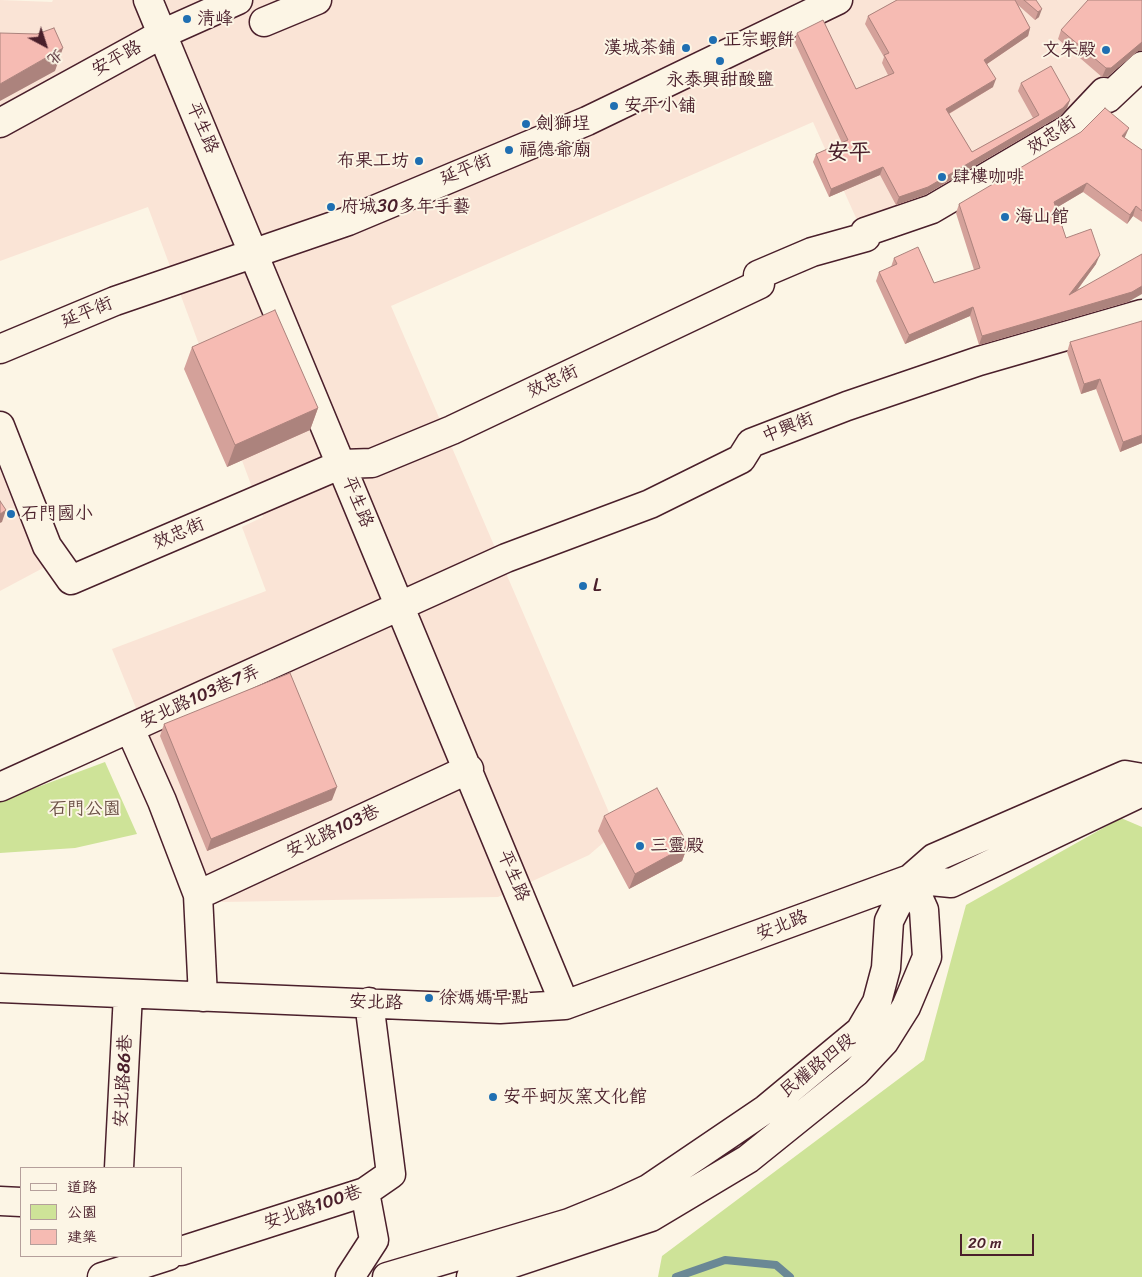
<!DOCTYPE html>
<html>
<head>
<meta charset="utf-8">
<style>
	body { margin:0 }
	#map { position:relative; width:1142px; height:1277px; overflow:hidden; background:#fcf5e5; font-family:Sriracha,"LXGW WenKai TC",sans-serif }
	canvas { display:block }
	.legend { position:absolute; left:20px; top:1167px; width:162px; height:90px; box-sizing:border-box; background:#fcf5e5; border:1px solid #b59f9b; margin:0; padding:6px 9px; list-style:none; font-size:15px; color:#4a1f2b }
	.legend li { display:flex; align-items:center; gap:10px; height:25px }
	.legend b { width:25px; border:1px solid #b59f9b }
	.north { position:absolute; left:20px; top:20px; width:50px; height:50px; -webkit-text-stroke:4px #fcf5e5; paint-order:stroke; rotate:140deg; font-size:14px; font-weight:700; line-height:20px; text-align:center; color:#4a1f2b }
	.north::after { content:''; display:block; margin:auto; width:18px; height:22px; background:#4a1f2b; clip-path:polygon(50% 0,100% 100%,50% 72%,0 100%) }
	.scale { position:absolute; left:960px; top:1234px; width:74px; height:22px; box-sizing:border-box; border:2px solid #4a1f2b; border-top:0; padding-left:6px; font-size:15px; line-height:18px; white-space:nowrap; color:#4a1f2b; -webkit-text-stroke:4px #fcf5e5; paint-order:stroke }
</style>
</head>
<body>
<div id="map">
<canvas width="1142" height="1277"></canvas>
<ul class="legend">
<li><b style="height:6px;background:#fcf5e5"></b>道路</li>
<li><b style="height:14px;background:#cee398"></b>公園</li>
<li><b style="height:14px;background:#f6bbb3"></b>建築</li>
</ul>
<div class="north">北</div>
<div class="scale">20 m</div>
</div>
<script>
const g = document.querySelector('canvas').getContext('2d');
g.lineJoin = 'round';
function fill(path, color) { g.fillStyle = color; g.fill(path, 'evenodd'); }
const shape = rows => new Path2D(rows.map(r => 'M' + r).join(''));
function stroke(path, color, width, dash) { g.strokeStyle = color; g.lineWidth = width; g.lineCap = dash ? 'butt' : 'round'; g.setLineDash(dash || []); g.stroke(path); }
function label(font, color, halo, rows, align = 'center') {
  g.font = font + ' Sriracha,"LXGW WenKai TC",sans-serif'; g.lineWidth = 4; g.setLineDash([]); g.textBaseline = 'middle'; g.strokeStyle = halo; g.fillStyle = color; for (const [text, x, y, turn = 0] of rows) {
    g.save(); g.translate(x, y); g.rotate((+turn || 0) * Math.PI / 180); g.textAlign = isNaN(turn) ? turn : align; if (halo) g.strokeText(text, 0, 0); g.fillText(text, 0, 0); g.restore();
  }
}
const built = shape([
	[0,0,52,2,53,0,1142,0,1142,54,1085,104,865,238,813,122,391,306,617,831,589,855,498,897,222,902,207,883,112,649,266,591,242,527,263,517,148,207,0,261],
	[0,460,43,568,0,591]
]);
const green = shape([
	[105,762,137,834,75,848,0,853,0,801],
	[1121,818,1142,827,1142,1277,658,1277,662,1256,924,1060,966,905]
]);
const stream = shape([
	[676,1277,725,1260,776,1265,790,1277]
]);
const minor = shape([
	[148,0,565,1005],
	[264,22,317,0],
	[0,123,162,34,238,0],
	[0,349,115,301,348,221,587,121,838,0],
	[0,426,47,546,71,580,342,464,372,463,452,430,760,284,758,275,812,252,866,237,865,232,932,209,1070,128,1104,92,1108,98,1142,66],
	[130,729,162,801,198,895],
	[0,787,506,558,650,504,741,459,751,443,847,406,979,361,1142,314],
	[910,879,951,883,1138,794,1141,779],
	[0,988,500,1009,565,1005,910,879,934,858,1125,775,1142,778],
	[203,997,198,895,469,769],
	[119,1168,128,994],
	[0,1201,21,1202],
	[181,1251,365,1192,391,1174,369,1002],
	[102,1277,168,1256],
	[350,1277,374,1240,365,1192],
	[387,1277,569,1223,618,1203,648,1189,766,1109,860,1031,877,1002,886,968,889,921,910,879],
	[471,1277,651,1217,748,1159,856,1072,884,1042,906,1007,927,957,924,910,910,879]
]);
const wall = shape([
	[897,0,1036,0,1039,17,1035,20,1018,5,1030,28,1028,36,987,64,993,87,949,114,972,152,1033,118,1018,91,1021,83,1070,100,1067,108,1060,116,925,195,896,205,880,175,829,197,813,162,816,154,842,143,794,41,797,33,856,89,888,75,882,63,884,57,865,24,868,16],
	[1061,30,1142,51,1138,51,1107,77,1102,77,1058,39],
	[1125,137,1125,138,1142,150,1142,222,1133,216,1127,224,1083,192,1056,208,1066,238,1096,264,1076,292,1128,302,979,345,970,316,905,344,876,281,879,272,891,267,894,258,934,283,974,270,956,213,959,204],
	[1142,322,1142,443,1120,452,1096,389,1081,394,1067,352,1070,342],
	[192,347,318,408,310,430,227,467,184,369],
	[164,724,332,800,207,851,160,736],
	[604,816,688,845,682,861,629,889,598,831]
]);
const shadedWall = shape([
	[1042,9,1039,17,1035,20,1038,12],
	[1030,28,1028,36,981,68,984,60],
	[1141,42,1142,42,1142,51,1138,51,1107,77,1102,77,1106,68],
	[63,48,55,71,0,101,0,84],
	[996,79,993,87,943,117,946,109],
	[1070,100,1067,108,1060,116,925,195,896,205,899,197],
	[1129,128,1125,137,1118,145,1122,136],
	[883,167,880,175,829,197,831,189],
	[1087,183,1083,192,1051,211,1054,202],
	[1136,206,1133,216,1127,224,1130,215],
	[1100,255,1096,264,1066,305,1069,295],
	[1142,286,1142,294,1128,302,979,345,982,336],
	[973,307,970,316,905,344,909,335],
	[1100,379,1096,389,1081,394,1084,384],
	[318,408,310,430,227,467,235,445],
	[1142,435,1142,443,1120,452,1123,442],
	[6,510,2,522,0,523,0,514],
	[337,787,332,800,207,851,211,839],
	[688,845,682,861,629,889,635,874]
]);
const building = shape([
	[897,0,1015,0,1030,28,984,60,996,79,946,109,972,152,1039,115,1021,83,1051,66,1070,100,1063,108,928,187,899,197,883,167,831,189,816,154,848,140,797,33,823,20,856,89,894,73,884,55,889,53,868,16,897,0],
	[1024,0,1036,0,1042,9,1038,12,1024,0],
	[1088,0,1142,0,1142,42,1111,68,1106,68,1061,30,1088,0],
	[54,28,63,48,0,84,0,33,37,34,54,28],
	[1105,108,1129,128,1122,136,1142,150,1142,211,1136,206,1130,215,1087,183,1054,202,1066,238,1091,229,1100,255,1069,295,1142,254,1142,286,1132,292,982,336,973,307,909,335,879,272,897,264,894,258,918,247,934,283,980,268,959,204,1081,132,1105,108],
	[275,310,318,408,235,445,192,347,275,310],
	[1142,321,1142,435,1123,442,1100,379,1084,384,1070,342,1142,321],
	[0,501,6,510,0,514,0,501],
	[290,673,337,787,211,839,164,724,290,673],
	[657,788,688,845,635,874,604,816,657,788]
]);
const markers = [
	[187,19,5,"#1f6fb2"],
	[713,40,5,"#1f6fb2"],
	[686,48,5,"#1f6fb2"],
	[1106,50,5,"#1f6fb2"],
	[720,61,5,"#1f6fb2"],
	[614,106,5,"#1f6fb2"],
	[526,124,5,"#1f6fb2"],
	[509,150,5,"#1f6fb2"],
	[419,161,5,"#1f6fb2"],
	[942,177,5,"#1f6fb2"],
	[331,207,5,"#1f6fb2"],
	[1005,217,5,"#1f6fb2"],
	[11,514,5,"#1f6fb2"],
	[583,586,5,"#1f6fb2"],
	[640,846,5,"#1f6fb2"],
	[429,998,5,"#1f6fb2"],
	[493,1097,5,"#1f6fb2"]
];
const poiNames = [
	["清峰",197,19],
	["正宗蝦餅",723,40],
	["漢城茶鋪",676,48,"right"],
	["文朱殿",1096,50,"right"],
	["永泰興甜酸鹽",720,80,"center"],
	["安平小舖",624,106],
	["劍獅埕",536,124],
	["福德爺廟",519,150],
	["布果工坊",409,161,"right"],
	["肆樓咖啡",952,177],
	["府城30多年手藝",341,207],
	["海山館",1015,217],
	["石門國小",21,514],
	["L",593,586],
	["三靈殿",650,846],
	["徐媽媽早點",439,998],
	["安平蚵灰窯文化館",503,1097]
];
const streetNames = [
	["安平路",117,59,-29],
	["平生路",202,128,67],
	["效忠街",1052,136,-34],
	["延平街",466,170,-22],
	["延平街",87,313,-22],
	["效忠街",553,382,-25],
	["中興街",788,428,-21],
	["平生路",357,502,68],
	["效忠街",179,534,-23],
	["安北路103巷7弄",200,697,-24],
	["安北路103巷",333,832,-25],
	["平生路",513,876,67],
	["安北路",782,926,-21],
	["安北路",376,1003,2],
	["民權路四段",818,1066,-39],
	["安北路86巷",124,1081,-87],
	["安北路100巷",313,1208,-19]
];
const parkNames = [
	["石門公園",85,809]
];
const districtNames = [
	["安平",849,153]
];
fill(built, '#fae4d6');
fill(green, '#cee398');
stroke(stream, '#6a8895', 8);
stroke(minor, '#4a1f2b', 31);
stroke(minor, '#fcf5e5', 28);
fill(wall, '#d4a19a');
fill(shadedWall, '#ac837d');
fill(building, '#f6bbb3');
stroke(building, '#ac837d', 1);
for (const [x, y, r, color] of markers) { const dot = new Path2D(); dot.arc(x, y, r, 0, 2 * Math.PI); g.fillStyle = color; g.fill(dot); stroke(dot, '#fcf5e5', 2); }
label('18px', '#4a1f2b', '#fcf5e5', poiNames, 'left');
label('18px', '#4a1f2b', '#fcf5e5', streetNames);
label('18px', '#6b5046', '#fcf5e5', parkNames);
label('bold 22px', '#4a1f2b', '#fcf5e5', districtNames);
</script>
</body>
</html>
